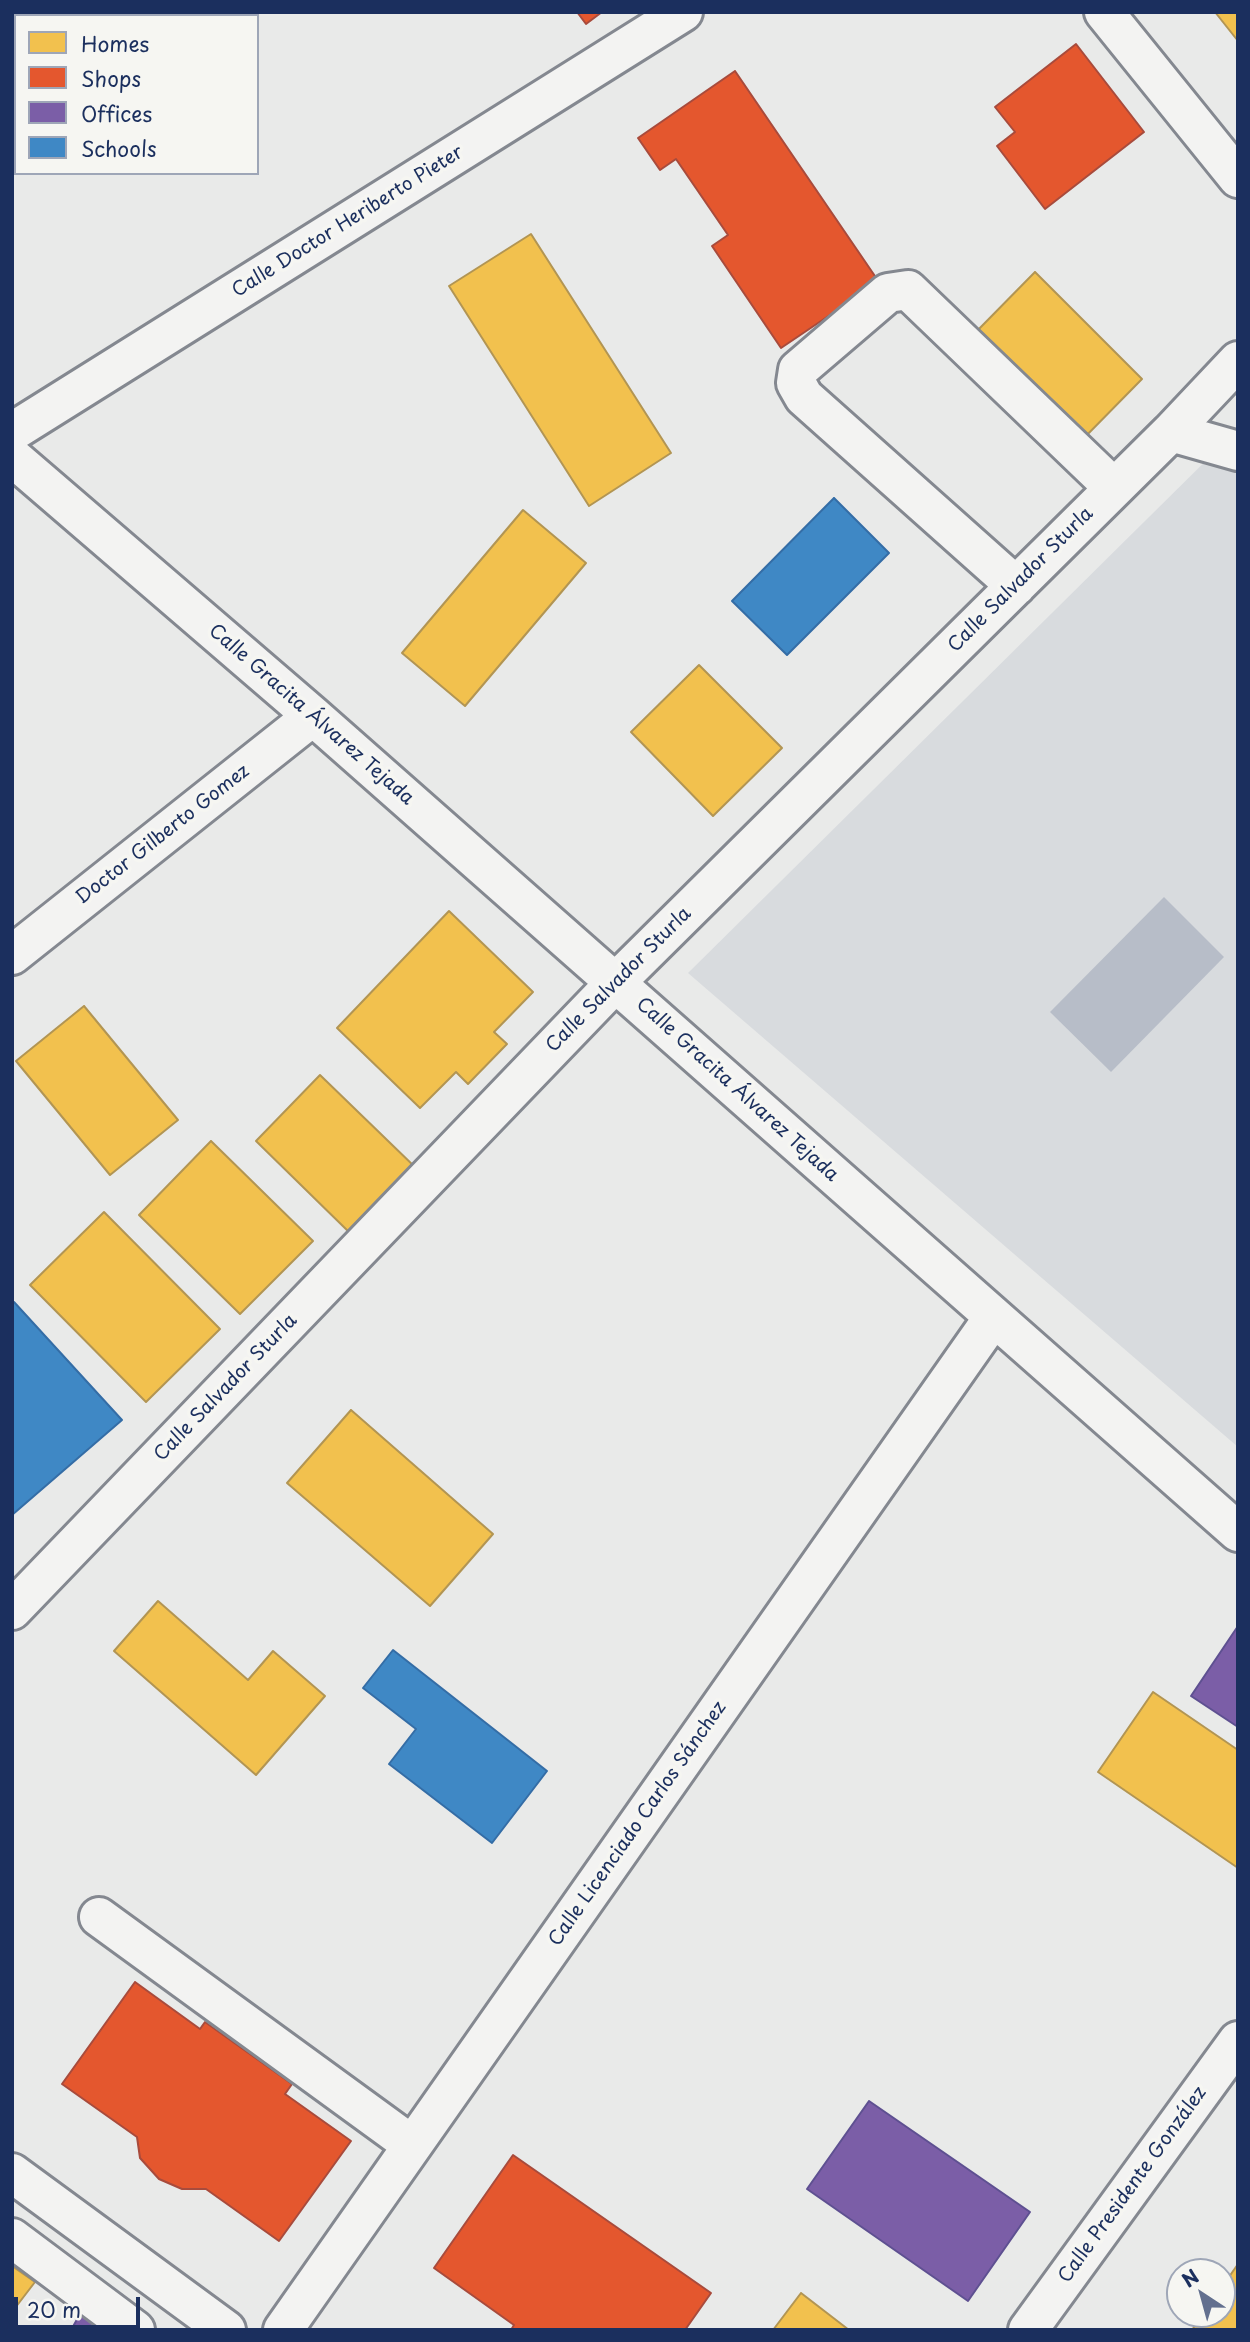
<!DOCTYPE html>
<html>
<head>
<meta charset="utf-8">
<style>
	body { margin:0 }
	#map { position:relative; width:1250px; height:2342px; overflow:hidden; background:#e9eae9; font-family:"Playpen Sans",sans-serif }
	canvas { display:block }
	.frame { position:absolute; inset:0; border:14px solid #1b2f5e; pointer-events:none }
	.legend { position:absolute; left:14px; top:14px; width:245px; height:161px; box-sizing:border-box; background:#f6f6f2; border:2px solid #9ea6b7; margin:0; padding:9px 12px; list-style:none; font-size:21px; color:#1b2f5e }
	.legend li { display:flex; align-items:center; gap:14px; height:35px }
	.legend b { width:35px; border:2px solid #9ea6b7 }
	.north { position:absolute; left:1166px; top:2258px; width:70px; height:70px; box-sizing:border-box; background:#f6f6f2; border:2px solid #9ea6b7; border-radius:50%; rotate:324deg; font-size:19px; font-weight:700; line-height:28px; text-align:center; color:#1b2f5e }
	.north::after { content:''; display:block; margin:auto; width:24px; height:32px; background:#63708f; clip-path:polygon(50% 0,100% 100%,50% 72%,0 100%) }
	.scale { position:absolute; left:14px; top:2297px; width:126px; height:32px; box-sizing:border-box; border:4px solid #1b2f5e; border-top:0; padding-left:9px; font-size:21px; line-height:24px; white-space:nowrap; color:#1b2f5e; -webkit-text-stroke:5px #f6f6f2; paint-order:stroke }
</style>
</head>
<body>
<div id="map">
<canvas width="1250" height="2342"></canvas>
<div class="frame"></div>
<ul class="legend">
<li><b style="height:19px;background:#f2c14e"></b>Homes</li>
<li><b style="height:19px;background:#e4572e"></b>Shops</li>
<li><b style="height:19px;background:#7b5ea7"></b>Offices</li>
<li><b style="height:19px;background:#3f88c5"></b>Schools</li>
</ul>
<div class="north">N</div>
<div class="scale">20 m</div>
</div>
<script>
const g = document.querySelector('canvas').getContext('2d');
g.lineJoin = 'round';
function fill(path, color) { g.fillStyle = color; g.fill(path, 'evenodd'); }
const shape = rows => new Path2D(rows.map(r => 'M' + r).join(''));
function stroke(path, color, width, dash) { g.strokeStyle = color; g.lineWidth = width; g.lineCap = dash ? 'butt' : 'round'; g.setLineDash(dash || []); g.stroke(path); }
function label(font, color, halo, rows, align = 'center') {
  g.font = font + ' "Playpen Sans",sans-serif'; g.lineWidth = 7; g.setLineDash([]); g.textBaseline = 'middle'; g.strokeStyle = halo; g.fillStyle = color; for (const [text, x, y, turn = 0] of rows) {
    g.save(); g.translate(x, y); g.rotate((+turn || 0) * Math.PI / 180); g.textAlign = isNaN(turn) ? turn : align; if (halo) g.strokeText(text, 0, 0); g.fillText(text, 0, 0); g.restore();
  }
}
const green = shape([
	[1238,429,1238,1447,688,973]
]);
const water = shape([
	[1164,897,1224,957,1111,1072,1050,1012]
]);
const homes = shape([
	[1215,12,1238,12,1238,41,1215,12],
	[531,234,671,453,589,506,449,286,531,234],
	[1035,272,1142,379,1081,441,973,335,1035,272],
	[523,510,586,563,465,706,402,653,523,510],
	[699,665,782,748,713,816,631,732,699,665],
	[449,911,533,992,494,1032,507,1044,468,1084,456,1072,420,1108,337,1028,449,911],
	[84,1006,178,1120,110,1175,16,1061,84,1006],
	[320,1075,417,1169,352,1235,256,1141,320,1075],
	[211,1141,313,1241,240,1314,139,1215,211,1141],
	[104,1212,220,1329,146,1402,30,1285,104,1212],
	[351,1410,493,1534,430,1606,287,1483,351,1410],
	[158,1601,248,1680,273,1651,325,1696,256,1775,114,1651,158,1601],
	[1153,1692,1238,1750,1238,1868,1098,1772,1153,1692],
	[1238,2264,1238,2330,1192,2330,1203,2314,1222,2314,1222,2287,1238,2264],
	[12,2266,35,2282,12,2312,12,2266],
	[801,2293,849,2330,773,2330,801,2293]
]);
const shops = shape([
	[12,12,36,12,38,16,16,16,16,58,12,61,12,12],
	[577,12,602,12,586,24,577,12],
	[1076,44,1144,132,1045,209,997,146,1015,132,995,107,1076,44],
	[735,71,879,282,781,348,712,246,728,235,676,159,660,170,638,138,735,71],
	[135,1982,200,2029,205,2022,292,2084,285,2094,351,2141,279,2241,206,2189,182,2189,159,2179,140,2158,137,2137,62,2084,135,1982],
	[513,2155,711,2293,685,2330,511,2330,514,2325,434,2268,513,2155]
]);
const offices = shape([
	[1238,1626,1238,1727,1191,1696,1238,1626],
	[869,2101,1030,2212,968,2301,807,2189,869,2101],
	[83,2309,110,2330,71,2330,83,2309]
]);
const schools = shape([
	[834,498,889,553,787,655,732,601,834,498],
	[14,1302,122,1420,12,1515,12,1303,14,1302],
	[393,1650,547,1771,492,1843,389,1764,416,1729,363,1688,393,1650]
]);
const minor = shape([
	[1104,12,1238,178],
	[12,432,683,12],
	[1171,432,1238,451],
	[12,457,313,716,1238,1532],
	[1016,586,804,397,796,383,798,370,888,293,908,290,1114,488],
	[12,955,313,716],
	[12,1610,616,982,1171,432,1238,361],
	[99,1917,412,2145],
	[283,2330,993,1318],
	[1028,2330,1238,2041]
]);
const major = shape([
	[12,2173,226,2330],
	[12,2238,135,2330]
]);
const streetNames = [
	["Calle Doctor Heriberto Pieter",348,222,-32],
	["Calle Salvador Sturla",1021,580,-45],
	["Calle Gracita Álvarez Tejada",311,715,41],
	["Doctor Gilberto Gomez",163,835,-38],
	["Calle Salvador Sturla",619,980,-45],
	["Calle Gracita Álvarez Tejada",737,1090,42],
	["Calle Salvador Sturla",226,1388,-46],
	["Calle Licenciado Carlos Sánchez",638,1824,-55],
	["Calle Presidente González",1133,2185,-54]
];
fill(green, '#d8dbde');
fill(water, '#b7bdc8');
fill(homes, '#f2c14e');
stroke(homes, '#b29553', 2);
fill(shops, '#e4572e');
stroke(shops, '#a84b3c', 2);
fill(offices, '#7b5ea7');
stroke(offices, '#5e5091', 2);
fill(schools, '#3f88c5');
stroke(schools, '#346da6', 2);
stroke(minor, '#848890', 44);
stroke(major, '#848890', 44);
stroke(minor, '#f3f3f2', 38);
stroke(major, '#f3f3f2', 38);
label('19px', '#1b2f5e', '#f6f6f2', streetNames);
</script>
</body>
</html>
